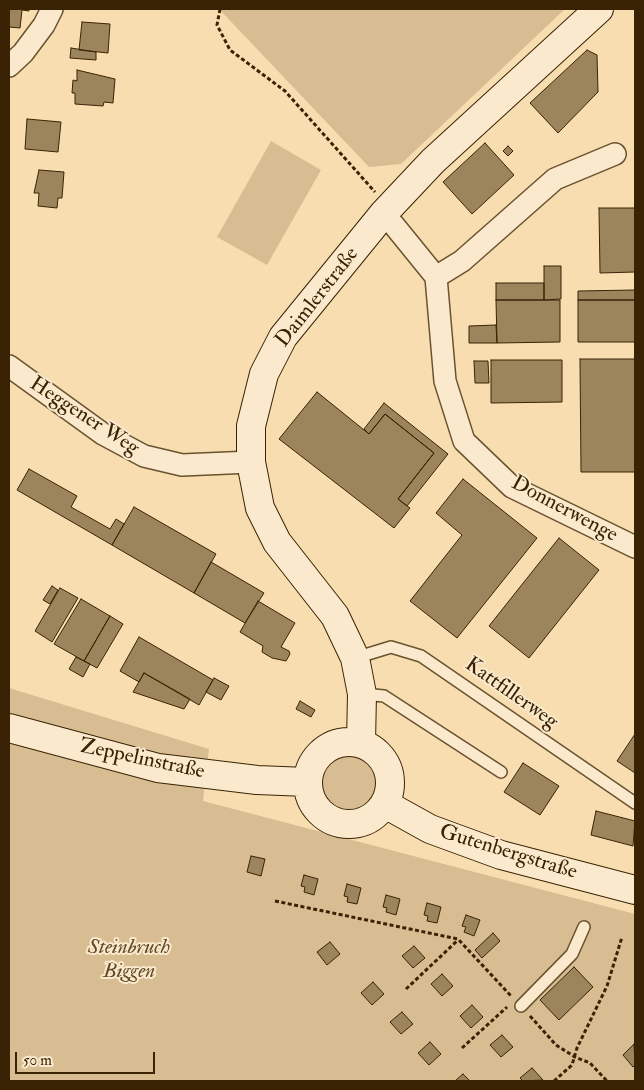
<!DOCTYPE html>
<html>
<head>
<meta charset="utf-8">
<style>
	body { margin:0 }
	#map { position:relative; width:644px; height:1090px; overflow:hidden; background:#f8ddb0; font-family:"IM FELL Double Pica",serif }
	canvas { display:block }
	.frame { position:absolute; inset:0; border:10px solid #392304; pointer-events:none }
	.scale { position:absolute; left:15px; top:1052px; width:140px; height:22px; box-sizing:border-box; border:2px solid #392304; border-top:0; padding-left:6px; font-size:15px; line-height:18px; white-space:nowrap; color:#392304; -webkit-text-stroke:4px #fae9cc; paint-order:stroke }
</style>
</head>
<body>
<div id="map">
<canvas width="644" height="1090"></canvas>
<div class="frame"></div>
<div class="scale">50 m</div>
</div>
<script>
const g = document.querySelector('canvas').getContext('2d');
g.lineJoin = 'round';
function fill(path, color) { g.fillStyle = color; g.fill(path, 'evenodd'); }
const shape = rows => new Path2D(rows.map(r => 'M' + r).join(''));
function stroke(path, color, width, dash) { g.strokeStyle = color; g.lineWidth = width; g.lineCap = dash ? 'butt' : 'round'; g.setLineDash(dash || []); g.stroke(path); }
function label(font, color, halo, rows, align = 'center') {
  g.font = font + ' "IM FELL Double Pica",serif'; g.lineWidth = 4; g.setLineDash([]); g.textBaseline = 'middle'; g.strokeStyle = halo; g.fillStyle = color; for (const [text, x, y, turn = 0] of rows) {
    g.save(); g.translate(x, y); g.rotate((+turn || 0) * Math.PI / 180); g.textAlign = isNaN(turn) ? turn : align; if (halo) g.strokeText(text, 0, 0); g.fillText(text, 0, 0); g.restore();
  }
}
const green = shape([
	[219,9,565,9,401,164,369,167],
	[271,141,321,170,267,265,217,237],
	[9,688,209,749,203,801,635,914,635,1081,9,1081],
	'316 783a30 30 0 1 1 60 0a30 30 0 1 1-60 0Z'
]);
const building = shape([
	[9,9,29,9,29,11,22,10,20,28,9,27,9,9],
	[82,22,110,24,108,53,79,50,82,22],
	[71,48,96,52,96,60,70,58,71,48],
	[587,50,597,55,598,92,558,133,530,103,587,50],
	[77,70,115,79,113,103,104,102,103,106,75,104,75,93,72,93,73,80,77,81,77,70],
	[27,119,61,122,58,152,25,149,27,119],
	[485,143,514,175,472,214,443,182,485,143],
	[508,146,513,151,508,156,503,151,508,146],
	[39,170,64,172,62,198,58,198,57,208,38,206,39,193,34,193,39,170],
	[599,208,635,208,635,272,600,273,599,208],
	[544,266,561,266,561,299,544,300,544,266],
	[496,283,544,283,544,300,496,300,496,283],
	[635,290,635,300,578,300,578,291,635,290],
	[496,300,560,300,560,342,497,343,496,300],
	[578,300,635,300,635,342,578,342,578,300],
	[496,325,497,343,469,343,469,326,496,325],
	[580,359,635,359,635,472,581,472,580,359],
	[491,360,562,360,562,402,491,403,491,360],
	[474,361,488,361,489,383,475,383,474,361],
	[317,392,369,434,385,414,434,453,398,499,410,508,394,528,279,439,317,392],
	[384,403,448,454,407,506,398,499,434,453,385,414,369,434,364,429,384,403],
	[29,469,77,496,71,507,110,529,116,519,124,524,112,545,17,490,29,469],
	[463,479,537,538,457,638,410,601,462,535,436,513,463,479],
	[134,507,216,554,194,593,112,545,134,507],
	[559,538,599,570,529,658,489,626,559,538],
	[211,562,264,593,245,623,194,593,211,562],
	[52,586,58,590,50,604,43,600,52,586],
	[60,588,78,598,52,642,35,631,60,588],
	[81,599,110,616,84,661,54,644,81,599],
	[258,601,295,623,281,647,289,651,290,654,286,661,272,658,262,652,263,646,240,632,258,601],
	[110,616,123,624,97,668,84,661,110,616],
	[139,637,213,680,199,705,144,673,139,682,120,671,139,637],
	[76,657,90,664,83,677,69,669,76,657],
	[144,673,190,699,184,709,133,692,144,673],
	[214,678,229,686,221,700,206,692,214,678],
	[300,701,315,710,311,717,296,709,300,701],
	[635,734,635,773,617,761,635,734],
	[523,763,559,786,540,815,504,792,523,763],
	[596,811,635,821,633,846,591,835,596,811],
	[251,856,265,859,261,876,247,872,251,856],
	[304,875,318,879,314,895,304,892,305,887,301,886,304,875],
	[347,884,361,888,357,904,347,902,348,897,344,896,347,884],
	[386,895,400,899,396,915,386,912,387,908,383,907,386,895],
	[427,903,441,907,437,923,427,921,428,916,424,915,427,903],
	[466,915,480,920,474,936,464,932,466,927,462,926,466,915],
	[493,933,500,941,482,958,475,950,493,933],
	[330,942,340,954,327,965,317,952,330,942],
	[414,946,425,958,413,968,402,956,414,946],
	[574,967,593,987,559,1020,540,1000,574,967],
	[442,974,453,986,442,996,431,984,442,974],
	[373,982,384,994,372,1005,361,993,373,982],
	[472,1005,483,1017,471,1028,460,1016,472,1005],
	[402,1012,413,1024,401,1034,390,1022,402,1012],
	[502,1035,513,1047,501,1057,490,1045,502,1035],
	[430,1042,441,1054,429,1065,418,1053,430,1042],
	[634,1044,635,1065,633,1067,623,1055,634,1044],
	[532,1068,543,1080,523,1081,520,1078,532,1068],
	[463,1074,470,1081,455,1081,463,1074]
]);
const path = shape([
	[220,9,217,25,230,50,285,91,375,192],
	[275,901,458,939,512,997],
	[406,989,458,940],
	[530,1016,556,1045,575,1057,590,1063,607,1081],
	[462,1048,507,1007],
	[554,1081,572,1065,577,1048,607,986,622,937]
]);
const lane = shape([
	[355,658,391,647,421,656,635,803],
	[362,694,384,696,501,772],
	[521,1006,572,954,584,927]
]);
const street = shape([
	[9,66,23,53,44,25,52,9],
	[384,213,436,277,445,381,464,441,512,487,635,547],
	[436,277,462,261,555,179,615,154],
	[9,366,103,434,144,456,182,465,251,462]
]);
const secondary = shape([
	[9,728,158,768,257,780,307,782],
	'308 783a41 41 0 1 1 82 0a41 41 0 1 1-82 0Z',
	[361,743,362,694,355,658,335,616,277,542,260,508,251,462,251,426,264,374,283,337,384,213,433,161,599,9],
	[385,804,430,829,501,855,635,890]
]);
const streetNames = [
	["Daimlerstraße",318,298,-52],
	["Heggener Weg",84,417,33],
	["Donnerwenge",564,510,28],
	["Kattfillerweg",511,694,35],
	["Zeppelinstraße",142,760,12],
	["Gutenbergstraße",508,853,17]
];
const parkNames = [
	["Steinbruch",129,948],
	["Biggen",129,972]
];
fill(green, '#d8bd93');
fill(building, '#9c845d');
stroke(building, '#392304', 1);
stroke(lane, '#69522f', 14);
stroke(street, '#69522f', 24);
stroke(secondary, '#392304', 30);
stroke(path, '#392304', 3, [4, 2.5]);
stroke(lane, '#fae9cc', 11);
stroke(street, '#fae9cc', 21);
stroke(secondary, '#fae9cc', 28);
label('21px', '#392304', '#fae9cc', streetNames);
label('italic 21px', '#614a28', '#fae9cc', parkNames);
</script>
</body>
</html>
